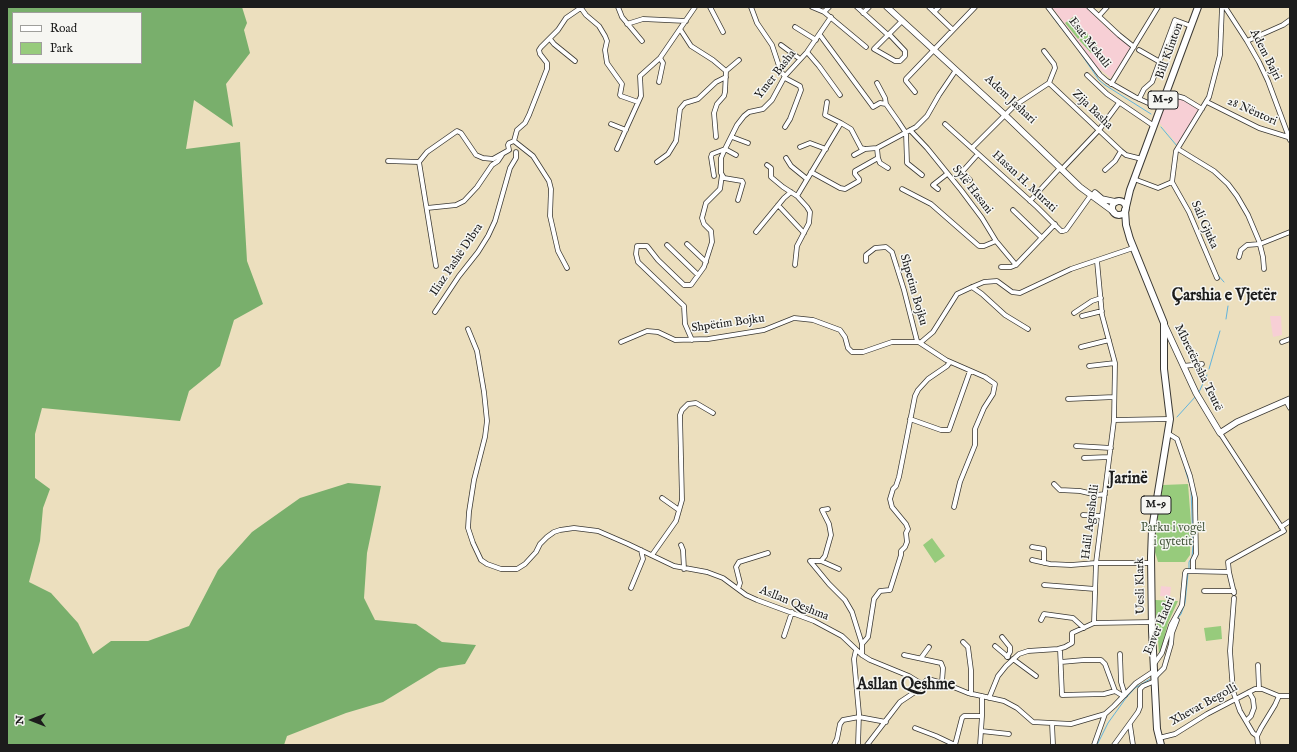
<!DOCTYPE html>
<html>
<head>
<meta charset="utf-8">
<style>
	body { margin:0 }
	#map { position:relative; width:1297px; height:752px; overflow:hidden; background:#ecdfbe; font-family:"IM FELL English",serif }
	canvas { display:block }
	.frame { position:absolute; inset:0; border:8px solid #1c1c1c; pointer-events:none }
	.legend { position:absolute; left:12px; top:12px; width:130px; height:52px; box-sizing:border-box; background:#f6f6f2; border:1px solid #9f9f9c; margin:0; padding:5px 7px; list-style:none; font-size:12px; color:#1c1c1c }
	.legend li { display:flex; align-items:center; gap:8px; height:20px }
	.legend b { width:20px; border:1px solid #9f9f9c }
	.north { position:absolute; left:12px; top:700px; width:40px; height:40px; -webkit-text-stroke:3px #f6f6f2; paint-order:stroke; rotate:270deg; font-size:11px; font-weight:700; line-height:16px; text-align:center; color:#1c1c1c }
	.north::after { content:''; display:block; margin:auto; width:14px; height:18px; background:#1c1c1c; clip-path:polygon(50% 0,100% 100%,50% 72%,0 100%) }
</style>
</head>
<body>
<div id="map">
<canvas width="1297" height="752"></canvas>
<div class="frame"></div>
<ul class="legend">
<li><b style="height:5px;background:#fff"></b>Road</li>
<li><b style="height:11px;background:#97cb7c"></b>Park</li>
</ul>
<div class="north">N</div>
</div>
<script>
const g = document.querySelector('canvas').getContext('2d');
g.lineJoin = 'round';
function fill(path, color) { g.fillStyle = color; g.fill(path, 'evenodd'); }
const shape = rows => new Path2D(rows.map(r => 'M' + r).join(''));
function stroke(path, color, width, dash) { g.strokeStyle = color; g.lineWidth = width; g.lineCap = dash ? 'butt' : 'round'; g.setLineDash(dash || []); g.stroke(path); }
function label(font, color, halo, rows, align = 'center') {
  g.font = font + ' "IM FELL English",serif'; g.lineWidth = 3; g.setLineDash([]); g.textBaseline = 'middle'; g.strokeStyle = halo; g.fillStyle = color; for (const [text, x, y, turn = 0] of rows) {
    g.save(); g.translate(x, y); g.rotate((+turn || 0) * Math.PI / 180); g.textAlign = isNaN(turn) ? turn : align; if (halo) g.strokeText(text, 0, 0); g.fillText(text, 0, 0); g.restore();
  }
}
const built = shape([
	[1052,7,1086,7,1108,29,1131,47,1111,78,1096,66],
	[1167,94,1185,99,1199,109,1178,145,1157,120],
	[1270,316,1281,316,1282,335,1273,337],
	[1161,586,1171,587,1170,597,1160,596]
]);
const green = shape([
	[1073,17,1086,33,1078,39,1065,23],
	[1087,33,1098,47,1091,53,1079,40],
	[1188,484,1191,523,1190,555,1185,562,1158,562,1155,552,1156,527,1163,485],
	[932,538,945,556,935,563,923,545],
	[1155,600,1178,601,1168,623,1161,650,1159,654],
	[1221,626,1222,639,1206,641,1204,628]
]);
const forest = shape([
	[7,7,242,7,247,23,244,30,250,53,226,84,233,127,194,100,186,149,240,142,247,261,263,304,234,320,220,366,189,391,180,421,42,408,35,434,35,478,50,489,43,508,40,541,29,582,51,593,78,623,93,654,111,641,148,641,189,626,218,570,252,532,300,498,348,483,381,486,367,553,364,598,375,620,416,624,442,642,476,645,465,664,439,668,383,702,346,713,287,736,284,745,7,745],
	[13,13,141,13,141,63,13,63]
]);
const stream = shape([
	[1052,16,1073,43],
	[1079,51,1099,80,1105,85,1151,114],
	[1161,127,1177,146],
	[1185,201,1190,210],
	[1217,274,1224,282],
	[1228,294,1228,300],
	[1226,319,1228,306],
	[1209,369,1220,331],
	[1199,392,1207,375],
	[1177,417,1196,396],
	[1185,469,1190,485],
	[1189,570,1189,562,1192,557,1193,545,1191,488],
	[1177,619,1181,614,1185,603,1188,573],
	[1097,745,1108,723,1126,698,1135,688,1150,679]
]);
const minor = shape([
	[618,7,622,17,642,41],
	[710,7,723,32],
	[751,7,757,23,772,45,781,72,785,76],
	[812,7,824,12,866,47],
	[857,7,888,35],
	[929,7,953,30],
	[1048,7,1100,75,1107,81,1135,97,1157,107,1161,107],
	[1089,7,1119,35,1134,47],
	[1225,7,1247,41,1259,62,1268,81,1290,140],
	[581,8,586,15,599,26,605,36,607,41,605,50,607,63,622,84,620,95,621,96,638,102],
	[824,12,829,7],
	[934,12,939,7],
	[863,13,869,7],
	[1099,16,1107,7],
	[627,24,643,19,686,21],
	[795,27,816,40],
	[680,29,691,46,713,60,726,71,725,92,724,96,717,104,714,113,716,137],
	[889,34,905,51,905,56,900,61,895,61,874,49,902,21],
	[820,35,871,104,873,107,880,103,886,104,898,121,906,133,907,163,922,175],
	[550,39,554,44,575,61],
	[1247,41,1283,25,1290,20],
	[781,45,800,59],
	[1139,50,1160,62],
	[807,52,819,66,840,95],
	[726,71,739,60],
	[1087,75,1107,94,1154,126],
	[785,78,800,86,801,90,790,119,785,127],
	[659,82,663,63,660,58],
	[877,83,885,98,886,104],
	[1049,83,1121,151,1126,155,1142,159],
	[1111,84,1158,7],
	[915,92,906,81,906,79,975,7],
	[1166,93,1184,98,1202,109],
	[1139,99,1144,89,1152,82,1175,20,1191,26],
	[827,102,825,115,841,123,851,129,861,148,865,149,877,148,916,127,927,116,939,95,956,70],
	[1207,102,1259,128,1288,137],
	[1007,113,1014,106,1049,83,1055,68,1054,64,1044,51],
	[611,124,626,130],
	[945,124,1037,207,1061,231,1063,231,1066,230,1091,195],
	[910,130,927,148,961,190,982,218,996,241,1016,265],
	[732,137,748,143],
	[514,141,517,130,525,123,529,115,547,69,547,63,540,54,539,50,541,47,558,30,566,18,582,7],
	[514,141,533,156,549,181,551,189,550,216,558,251,567,268],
	[800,147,810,143,826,149],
	[972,148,1005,115],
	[617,149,641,96,640,76,660,58,695,7],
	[1178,149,1214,171,1228,184,1237,196,1248,215,1259,241,1263,257,1264,269],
	[509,150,508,145,509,143,514,141],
	[736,155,725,149,721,158,721,173,724,178,742,181,743,183,738,200],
	[854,155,865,149],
	[786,158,791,166,807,179],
	[878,158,880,163,888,168],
	[388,161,419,162,436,266],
	[419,162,427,152,457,131,461,133,476,155,483,158,493,159,509,150],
	[657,162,668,154,676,141,680,109,685,103,698,99,716,82,726,77],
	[767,165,771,168,771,177,783,187,797,196,807,207,810,212,809,223,797,246,795,265],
	[1064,167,1099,130,1119,103],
	[1105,170,1115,161,1121,151],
	[811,172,840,188,845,189,859,181,859,179,855,174,855,171,878,158,877,148],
	[714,176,711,157,712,154,725,149,737,125,744,116,749,112,763,109,772,100,785,76,807,52,831,17],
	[1134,179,1158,188,1172,182],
	[970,180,962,172,978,154],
	[1172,182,1176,151,1209,97,1220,55,1222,7],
	[1172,182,1189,212,1217,278],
	[902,189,931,204,979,246,984,246,996,241],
	[938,189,933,185,947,174],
	[797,196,841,123],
	[1030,201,1060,168],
	[778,205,804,233],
	[427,208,456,205,464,201,477,187,492,165,498,161,502,155],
	[1013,210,1042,238],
	[756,232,784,198,791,192],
	[687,244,706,262],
	[667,245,698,275],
	[1239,257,1241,250,1247,245,1260,244,1290,232],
	[866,261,866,255,875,248,886,247,892,252,904,290,917,341,946,360,985,377,995,384,993,394,984,408,975,429,975,445,960,482,954,507],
	[1001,267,1011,267,1016,265,1055,224],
	[972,287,982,294,1005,315,1028,329],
	[435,312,459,276,478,252,488,236,495,221,510,168,516,158,516,152],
	[1074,313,1092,301,1101,298],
	[1082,316,1102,311],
	[468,329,477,351,484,392,487,421,485,437,474,480,469,512,468,528,473,543,481,560,487,564,501,569,517,569,525,564,536,552,540,544,547,537,554,532,560,530,574,528,598,531,628,544,674,566,707,572,723,578,746,595,757,600,814,621,842,636,862,655,870,660,909,676,922,684],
	[692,340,685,324,684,306,638,262,636,254,637,246,647,246,658,260,684,285,691,285,704,267,712,242,711,231,704,224,702,218,706,203,720,189,722,175],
	[621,342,647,331,658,332,675,340,708,339,764,330,794,318,813,320,840,330,845,337,848,348,852,352,863,352,892,342,918,342],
	[1282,342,1290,339],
	[920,343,933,332,957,294,972,287,984,282,997,281,1012,292,1020,293,1071,269,1133,248],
	[1081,347,1109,340],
	[1089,366,1115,363],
	[1183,366,1202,364],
	[1068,399,1114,397],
	[1286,401,1290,408],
	[910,419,941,430,949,430,970,371],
	[1114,420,1170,419],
	[1220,433,1284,531,1228,562,1229,572,1234,593],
	[1169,434,1177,439,1190,476,1195,498,1196,554,1193,560,1193,571],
	[1076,446,1111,448],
	[1084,458,1109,457],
	[1054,484,1060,490,1080,491,1097,495,1105,494],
	[662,498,679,510],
	[1083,515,1101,516],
	[1281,527,1290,521],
	[681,545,683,550,684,569],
	[1032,547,1044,549,1044,563],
	[652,555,676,521,682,500,680,415,682,410,688,404,696,403,713,413],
	[1032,560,1050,564,1071,565,1096,563,1151,563],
	[810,561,829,584,845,600,852,612,862,644,862,655],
	[810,561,821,561,825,556,831,535,829,524,822,510,828,509],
	[821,561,839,569],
	[1044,585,1095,589],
	[631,588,643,559,641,550],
	[738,589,740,583,736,567,739,562,768,553],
	[1204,591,1234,591],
	[1234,598,1230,651,1233,691,1240,711,1253,733,1257,736],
	[1041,620,1044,614,1073,618,1084,628],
	[1094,623,1096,563,1114,420,1115,363,1102,315,1097,261],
	[784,636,792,612],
	[1002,637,1010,647,1010,652,1007,657],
	[963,642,968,647,971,670,971,694],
	[862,644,868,637,874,599,880,591,890,590,901,555,901,551,905,547,907,542,906,533,908,529,906,524,892,507,890,499,893,489,896,486,899,477,915,396,918,390,928,379,947,366,950,362],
	[995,646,1008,657],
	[1060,649,1062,695,1104,694,1115,691],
	[856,650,854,659,859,714,858,745],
	[1120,654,1121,682,1125,695],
	[904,655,941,663,943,668,942,682],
	[921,658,929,647],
	[1013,659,1036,676],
	[1061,662,1084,660,1101,660,1105,664,1115,691,1123,696],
	[1154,664,1162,653,1171,625,1182,605,1185,573,1186,571,1229,572],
	[1258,665,1259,689],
	[1155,677,1164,668,1171,644,1172,633,1177,620],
	[989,698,998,676,1006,666,1019,654,1028,651,1058,649,1065,647,1072,643,1072,633,1094,623,1153,622],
	[1246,721,1251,716,1254,708,1253,699,1249,692],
	[1052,723,1053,745],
	[1130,725,1133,745],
	[915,728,936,736,955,745],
	[981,731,1009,734],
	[1159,738,1175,734,1207,714,1255,689,1262,689,1279,696,1290,696],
	[834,745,837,739,840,724,843,720,859,717,886,722],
	[867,745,900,702,918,690,922,684,928,679,946,684,968,693,1004,701,1017,708,1033,722,1071,724,1105,714,1114,706,1136,683,1154,671],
	[955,745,962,718,964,716,982,716],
	[980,745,982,716,982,696],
	[1094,745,1105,714],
	[1114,745,1138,712,1140,707,1140,689,1143,686,1155,681],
	[1258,745,1257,736,1261,728,1275,705,1279,696]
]);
const secondary = shape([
	[887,7,1005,115,1080,187,1114,212],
	[1095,193,1102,199,1116,202],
	[1164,324,1196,393,1220,433,1237,422,1290,399]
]);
const primary = shape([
	'1112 208a7 7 0 1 1 14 0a7 7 0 1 1-14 0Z',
	[1126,207,1130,190,1198,7],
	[1125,210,1126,225,1130,239,1164,323,1164,369,1170,419,1152,529,1151,557,1152,631,1157,729,1161,745]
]);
const shields = [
	[1163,100,30],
	[1156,505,30]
];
const shieldNames = [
	["M-9",1163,100],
	["M-9",1156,505]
];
const streetNames = [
	["Esat Mekuli",1089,43,52],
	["Bill Klinton",1170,51,-70],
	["Adem Bajri",1265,55,63],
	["Ymer Basha",776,75,-52],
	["Adem Jashari",1010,100,43],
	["Zija Basha",1092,110,44],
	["28 Nëntori",1252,112,24],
	["Hasan H. Murati",1024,182,43],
	["Sylë Hasani",972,190,52],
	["Sali Gjuka",1204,225,66],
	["Iliaz Pashë Dibra",457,260,-56],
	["Shpetim Bojku",913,290,74],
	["Shpëtim Bojku",728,324,-8],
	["Mbretëresha Teutë",1198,368,64],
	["Halil Agusholli",1091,522,-83],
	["Uesli Klark",1141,586,-91],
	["Asllan Qeshma",794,604,22],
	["Enver Hadri",1160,626,-67],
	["Xhevat Begolli",1204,705,-29]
];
const parkNames = [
	["Parku i vogël",1173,529],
	["i qytetit",1173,543]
];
const districtNames = [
	["Çarshia e Vjetër",1224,297],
	["Jarinë",1128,480],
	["Asllan Qeshme",906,686]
];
fill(built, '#f7cfd5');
fill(green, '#97cb7c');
fill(forest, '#79af6c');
stroke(stream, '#61b3dc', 1);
stroke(minor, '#3b3934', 5.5);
stroke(secondary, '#3b3934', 7);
stroke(primary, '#3b3934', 8);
stroke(minor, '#fff', 4);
stroke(secondary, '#fff', 5.5);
stroke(primary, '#fff', 6);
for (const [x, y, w] of shields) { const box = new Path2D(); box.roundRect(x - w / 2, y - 9, w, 18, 3); g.fillStyle = '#f6f6f2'; g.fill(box); stroke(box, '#1c1c1c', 1); }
label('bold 11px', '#1c1c1c', null, shieldNames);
label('12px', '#1c1c1c', '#f6f6f2', streetNames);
label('12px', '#47593e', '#f6f6f2', parkNames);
label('bold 16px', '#1c1c1c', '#f6f6f2', districtNames);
</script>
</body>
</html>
